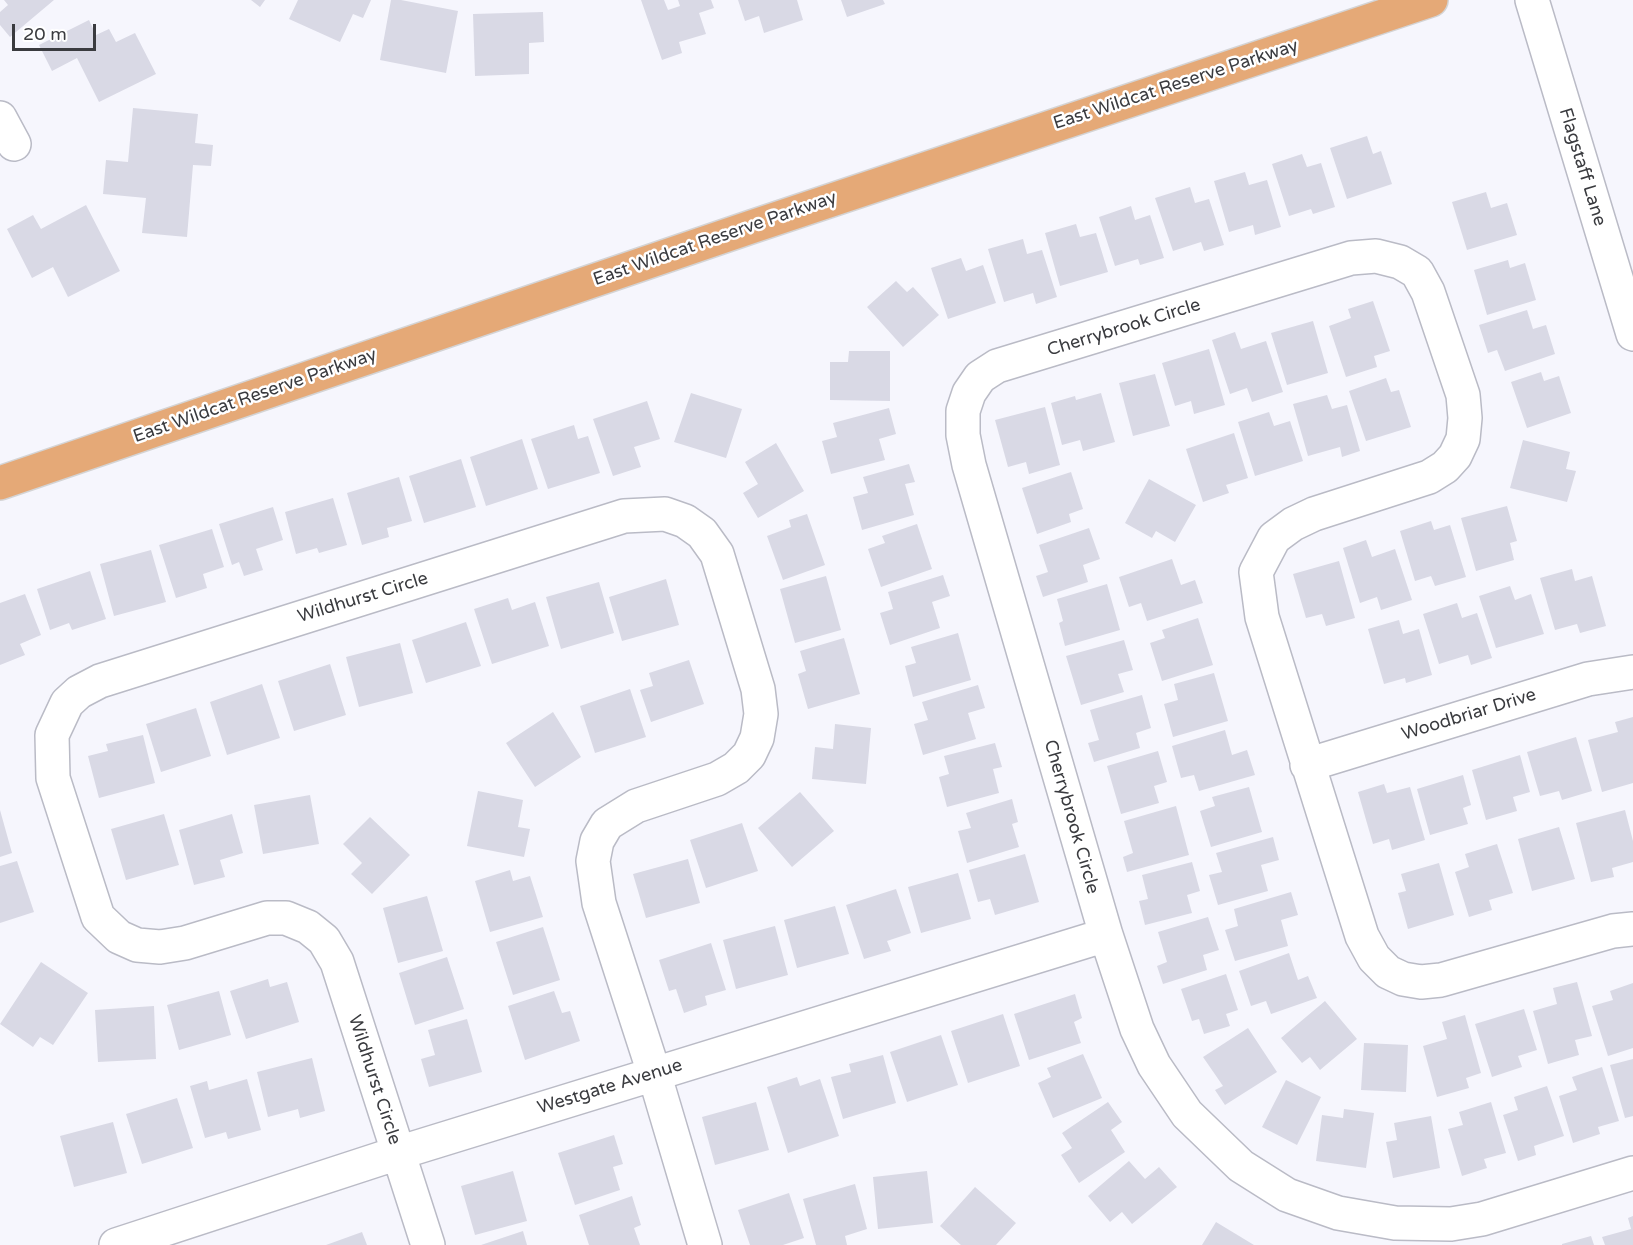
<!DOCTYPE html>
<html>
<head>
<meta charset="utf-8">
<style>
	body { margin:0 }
	#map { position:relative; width:1633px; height:1245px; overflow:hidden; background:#f6f6fd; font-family:"Varela Round",sans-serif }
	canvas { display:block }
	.scale { position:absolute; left:12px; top:24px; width:84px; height:27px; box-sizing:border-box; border:3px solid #3a3b3f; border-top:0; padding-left:8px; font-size:18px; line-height:21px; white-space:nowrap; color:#3a3b3f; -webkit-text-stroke:4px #fff; paint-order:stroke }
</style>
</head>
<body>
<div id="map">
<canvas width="1633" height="1245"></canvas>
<div class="scale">20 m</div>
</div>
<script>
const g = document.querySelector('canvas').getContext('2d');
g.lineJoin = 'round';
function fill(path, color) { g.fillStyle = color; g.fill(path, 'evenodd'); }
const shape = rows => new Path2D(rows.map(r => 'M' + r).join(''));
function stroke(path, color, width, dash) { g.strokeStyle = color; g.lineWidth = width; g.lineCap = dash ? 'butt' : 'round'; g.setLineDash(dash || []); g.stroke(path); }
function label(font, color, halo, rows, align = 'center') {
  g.font = font + ' "Varela Round",sans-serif'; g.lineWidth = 5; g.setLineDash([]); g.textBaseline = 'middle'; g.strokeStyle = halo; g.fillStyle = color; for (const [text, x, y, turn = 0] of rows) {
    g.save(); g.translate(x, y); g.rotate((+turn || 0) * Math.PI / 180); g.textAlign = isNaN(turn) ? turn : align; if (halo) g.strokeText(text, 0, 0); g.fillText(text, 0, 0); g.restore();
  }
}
const building = shape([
	[4,0,54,0,10,37,0,25,0,12,8,5],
	[251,0,265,0,260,7],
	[298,0,371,0,363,18,353,14,340,42,289,19],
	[391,0,401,0,458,11,446,73,380,60],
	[641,0,664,0,668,10,680,6,678,0,711,0,714,8,699,13,706,34,679,42,682,53,662,60],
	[738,0,797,0,803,20,764,33,759,16,745,21],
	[841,0,883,0,885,4,847,17],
	[543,12,544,42,529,43,529,74,475,76,473,14],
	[89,20,96,35,109,29,116,42,135,33,156,74,99,102,77,58,52,71,39,45],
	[133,108,198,114,195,143,213,145,211,166,193,165,187,237,142,233,146,198,103,194,106,160,128,162],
	[1367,136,1373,154,1381,151,1392,184,1347,199,1330,148],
	[1302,154,1307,167,1321,163,1335,207,1313,214,1311,209,1289,216,1272,164],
	[1245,172,1249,185,1267,180,1281,227,1255,235,1253,225,1229,232,1214,181],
	[1190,187,1195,203,1209,199,1224,245,1204,251,1201,242,1173,251,1155,198],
	[1486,192,1491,208,1507,203,1517,235,1467,250,1452,202],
	[86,205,120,271,68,297,53,267,32,278,7,229,33,215,41,229],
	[1131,206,1135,220,1150,215,1164,258,1140,265,1138,259,1115,266,1099,217],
	[1076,224,1080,237,1096,233,1108,272,1060,286,1045,233],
	[1023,239,1027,254,1042,250,1057,297,1036,304,1033,293,1004,302,988,249],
	[961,258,966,271,983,265,996,303,948,319,931,268],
	[1508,260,1510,268,1525,263,1536,300,1487,315,1474,270],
	[896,281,907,292,913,287,939,315,903,347,867,307],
	[1373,301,1390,351,1374,356,1377,367,1346,377,1329,326,1351,318,1348,309],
	[1527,310,1533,329,1546,325,1555,354,1505,371,1497,350,1488,353,1479,325],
	[1313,321,1328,373,1287,385,1271,333],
	[1235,332,1241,349,1266,341,1283,392,1252,402,1247,388,1230,394,1212,340],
	[1209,349,1225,405,1194,414,1191,401,1175,406,1162,363],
	[849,351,890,351,890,401,830,400,830,362,848,362],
	[1541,372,1544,381,1559,376,1571,413,1527,428,1511,382],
	[1155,374,1170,426,1133,436,1119,383],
	[1386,378,1391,392,1399,390,1411,427,1366,441,1349,391],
	[691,393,742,409,726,458,674,442],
	[1101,393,1115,442,1083,451,1080,440,1062,445,1051,403,1075,396,1076,400],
	[1327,395,1332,409,1347,405,1360,451,1342,457,1340,447,1308,456,1293,404],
	[647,401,660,439,634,447,641,467,613,476,593,419],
	[1045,407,1060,465,1029,474,1026,462,1008,467,995,420],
	[889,408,896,434,879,439,885,460,831,474,822,441,837,437,833,423],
	[1269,412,1274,426,1290,421,1303,461,1255,476,1238,422],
	[574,425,578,439,588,436,600,473,548,489,531,439],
	[1234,433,1248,478,1226,485,1229,493,1203,502,1186,449],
	[522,439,538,489,486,506,470,457],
	[1523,440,1570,452,1566,469,1576,471,1567,502,1510,488],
	[776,443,804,491,758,518,743,493,758,484,745,462],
	[461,459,476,507,424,523,409,476],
	[909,464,915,482,905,484,914,515,862,530,853,497,868,493,863,477],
	[1071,472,1083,509,1069,514,1071,522,1037,534,1022,488],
	[399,477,412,521,387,528,389,537,362,545,347,493],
	[1149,479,1196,505,1175,542,1156,531,1152,538,1125,523],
	[333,498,347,545,319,553,317,548,296,554,285,512],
	[1507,506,1517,541,1510,543,1514,560,1476,571,1461,518],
	[273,507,283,540,256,549,263,570,244,576,239,562,232,565,219,524],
	[807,514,825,565,783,580,767,536,791,527,789,520],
	[1431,521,1434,530,1450,525,1466,577,1435,586,1431,576,1415,581,1400,531],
	[917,524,932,569,881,587,868,549,885,543,882,536],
	[1089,528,1100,559,1083,565,1088,582,1043,597,1036,576,1048,572,1039,545],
	[212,529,224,567,203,574,207,588,176,598,159,545],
	[1366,540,1372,557,1395,549,1412,600,1381,610,1377,597,1360,603,1343,548],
	[151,550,166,602,114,616,100,564],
	[1172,559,1181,585,1195,580,1203,603,1147,621,1141,603,1129,607,1119,577],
	[1339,561,1355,618,1326,626,1322,614,1306,618,1293,574],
	[1572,569,1575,581,1592,576,1606,626,1580,633,1577,624,1555,630,1540,578],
	[90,571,106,619,72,630,69,623,50,630,37,589],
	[943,575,950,596,932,602,940,628,890,645,880,613,893,609,888,592],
	[826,576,841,630,795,643,780,589],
	[666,579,679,625,622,641,609,597],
	[599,582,614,633,561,649,546,597],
	[1107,584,1120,630,1065,646,1059,623,1063,621,1057,599],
	[1510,586,1515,600,1531,594,1544,634,1496,648,1479,596],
	[25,594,41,635,20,644,25,655,0,665,0,603],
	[508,598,512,610,535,602,549,646,492,664,474,609],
	[1457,603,1462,618,1477,613,1492,658,1471,665,1468,655,1439,664,1423,614],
	[1198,618,1213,665,1162,681,1150,643,1165,638,1162,630],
	[1399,620,1403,634,1419,629,1432,675,1406,683,1405,678,1384,684,1368,629],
	[466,622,481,666,426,683,412,640],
	[958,633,971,680,913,697,905,666,916,663,911,647],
	[844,638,860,694,808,709,798,674,806,671,800,651],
	[1124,640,1133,670,1118,674,1124,692,1081,705,1066,656],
	[400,643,413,693,359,707,346,657],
	[689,660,704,704,651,722,640,690,653,686,649,673],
	[330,664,346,715,294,731,278,681],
	[1214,673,1228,721,1173,737,1164,704,1178,700,1174,684],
	[262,684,280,738,227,755,210,702],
	[978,685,985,708,968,713,976,739,923,755,914,724,928,720,922,702],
	[630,689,646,737,595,753,580,706],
	[1142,695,1151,728,1136,733,1140,748,1094,762,1088,743,1099,740,1090,710],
	[196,708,211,756,161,772,146,724],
	[553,712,581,757,535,787,506,743],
	[1633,717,1633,783,1602,792,1588,740,1618,732,1615,722],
	[835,724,871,728,866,784,812,779,815,747,833,749],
	[1225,730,1232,755,1247,750,1255,775,1199,791,1194,775,1181,778,1172,746],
	[143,735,155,783,99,798,88,756,108,751,106,744],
	[1576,737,1592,791,1562,800,1559,791,1540,796,1527,752],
	[995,743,1002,767,993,769,999,793,947,807,939,777,949,774,944,756],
	[1158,751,1167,782,1154,786,1159,803,1121,814,1107,766],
	[1520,755,1530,792,1513,797,1517,811,1486,820,1472,770],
	[1463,775,1471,805,1463,808,1468,824,1430,835,1417,789],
	[1384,784,1387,793,1410,787,1425,840,1392,850,1389,839,1373,844,1358,792],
	[1249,787,1262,832,1211,847,1200,811,1215,806,1212,797],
	[478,791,523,800,518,827,530,829,524,857,467,846],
	[800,792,834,831,792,867,758,828],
	[310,795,319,844,263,854,254,805],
	[1012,799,1018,822,1012,824,1019,847,967,863,958,831,971,828,966,813],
	[1176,806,1189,855,1127,872,1123,857,1133,853,1124,821],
	[0,810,12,853,0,857],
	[1625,810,1633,841,1633,862,1612,868,1614,877,1591,882,1576,823],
	[164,814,179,865,126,880,111,829],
	[232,814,243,853,220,860,225,877,194,885,179,830],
	[370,817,410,855,372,894,351,874,362,863,343,844],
	[742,823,758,871,706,888,690,840],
	[1559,827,1575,879,1532,891,1518,839],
	[1273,837,1279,860,1261,865,1268,891,1218,905,1209,875,1222,872,1216,853],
	[1497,844,1513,893,1489,900,1492,910,1469,917,1455,872,1469,867,1465,854],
	[1025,854,1039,902,995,915,990,899,978,902,969,870],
	[688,859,700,903,646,918,633,874],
	[17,861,34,912,0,923,0,866],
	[1192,862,1200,891,1187,895,1192,913,1145,925,1139,901,1148,899,1142,875],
	[1439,863,1454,915,1408,929,1398,893,1406,891,1401,874],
	[510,870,513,881,530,876,543,917,490,932,475,881],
	[958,873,971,919,921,933,908,887],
	[896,889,911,933,887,941,891,951,864,959,846,905],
	[1291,892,1298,915,1281,920,1288,946,1235,961,1225,930,1238,926,1234,909],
	[427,896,443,951,398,963,383,908],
	[835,906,849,954,797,968,784,920],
	[1208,917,1219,950,1203,955,1207,970,1163,984,1157,966,1167,962,1158,932],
	[775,926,788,975,736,989,723,940],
	[543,927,560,980,513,995,496,942],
	[711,943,726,990,705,996,707,1005,684,1013,676,989,669,991,659,960],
	[1289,953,1298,980,1308,976,1317,998,1271,1014,1266,1001,1251,1006,1239,971],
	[447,957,464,1009,415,1025,399,973],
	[41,962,88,993,53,1045,40,1037,33,1047,0,1024],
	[1226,974,1238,1010,1226,1014,1230,1026,1204,1034,1199,1019,1192,1021,1181,989],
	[268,979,270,987,287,982,299,1022,246,1039,230,991],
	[1577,982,1592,1036,1575,1040,1579,1055,1548,1064,1533,1011,1557,1004,1553,988],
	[1633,983,1633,1048,1608,1056,1592,1006,1613,1000,1610,991],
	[219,991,231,1035,179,1050,167,1005],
	[554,991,562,1013,570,1011,580,1041,525,1060,508,1006],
	[1075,994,1082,1018,1074,1022,1081,1043,1029,1060,1014,1014],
	[1325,1001,1357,1039,1320,1070,1310,1057,1302,1063,1281,1038],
	[154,1006,156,1059,98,1062,95,1010],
	[1524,1009,1537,1050,1518,1056,1522,1067,1492,1077,1475,1024],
	[1003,1014,1020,1066,968,1083,951,1031],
	[1465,1015,1481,1073,1466,1078,1469,1088,1437,1097,1423,1046,1447,1039,1442,1022],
	[467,1019,482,1072,429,1087,421,1059,435,1055,428,1030],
	[1248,1028,1277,1072,1225,1105,1215,1090,1223,1086,1203,1057],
	[941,1035,958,1085,907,1102,890,1052],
	[1364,1043,1408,1045,1406,1092,1361,1090],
	[1083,1054,1102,1098,1053,1118,1038,1083,1051,1077,1047,1068],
	[883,1055,896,1103,843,1119,831,1077,851,1072,849,1064],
	[312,1058,325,1111,300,1118,298,1109,268,1117,257,1072],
	[1633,1059,1633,1116,1625,1118,1610,1065],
	[1602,1067,1619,1121,1598,1127,1600,1134,1573,1143,1559,1096,1577,1090,1572,1077],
	[797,1077,800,1086,820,1079,839,1136,788,1153,767,1087],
	[247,1079,261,1130,228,1139,226,1132,205,1138,190,1086,207,1081,209,1090],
	[1286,1080,1321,1097,1297,1145,1262,1127],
	[1547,1086,1564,1136,1534,1146,1536,1155,1518,1161,1503,1115,1518,1110,1514,1097],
	[177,1098,193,1148,142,1164,126,1114],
	[756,1102,769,1150,715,1165,702,1117],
	[1108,1102,1122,1122,1111,1130,1125,1152,1079,1183,1061,1155,1072,1148,1062,1133],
	[1491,1102,1506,1153,1484,1159,1487,1168,1462,1176,1448,1129,1463,1125,1459,1112],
	[1344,1109,1374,1113,1366,1168,1316,1161,1322,1115,1343,1118],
	[1431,1116,1440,1168,1393,1178,1386,1142,1397,1140,1394,1123],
	[113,1122,127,1173,74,1187,60,1136],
	[614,1135,623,1164,613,1167,620,1190,575,1205,558,1153],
	[1129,1161,1145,1179,1159,1167,1177,1187,1132,1224,1122,1212,1110,1222,1088,1196],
	[513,1171,527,1221,475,1235,461,1186],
	[927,1171,933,1223,878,1229,873,1177],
	[855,1184,867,1229,845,1236,847,1245,816,1245,803,1199],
	[975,1187,1016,1223,996,1245,961,1245,940,1226],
	[789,1193,804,1238,783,1245,750,1245,738,1210],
	[632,1196,641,1225,634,1228,640,1245,589,1245,579,1215],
	[1633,1216,1633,1245,1605,1245,1602,1237,1631,1229,1628,1218],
	[1216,1222,1254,1245,1202,1245],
	[523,1231,527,1245,481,1245],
	[362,1232,367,1245,326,1245],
	[1591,1236,1594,1245,1562,1245,1562,1244]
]);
const minor = shape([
	[1532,0,1633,334],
	[0,118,14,144],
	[1307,765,1588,679,1633,672],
	[1633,929,1613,931,1441,980,1421,982,1403,979,1388,972,1374,958,1362,936,1262,617,1256,572,1274,538,1293,524,1314,514,1429,477,1445,467,1455,456,1463,439,1465,418,1463,395,1428,292,1417,272,1400,262,1376,256,1351,258,997,366,980,377,969,393,963,411,963,435,969,465,1106,935,1137,1029,1154,1065,1187,1114,1241,1166,1287,1195,1338,1213,1395,1223,1451,1224,1482,1219,1633,1173],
	[116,1245,398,1153,1106,935],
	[428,1245,337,962,324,940,308,927,286,918,267,918,185,943,160,947,137,945,119,937,98,917,53,778,52,735,67,703,79,692,100,681,624,516,665,514,685,521,702,533,717,554,758,689,761,714,757,738,749,755,736,768,717,779,636,806,607,824,597,841,593,861,599,903,654,1073,705,1245]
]);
const major = shape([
	[0,483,751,227,1431,0]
]);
const streetNames = [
	["East Wildcat Reserve Parkway",1176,85,-18],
	["Flagstaff Lane",1582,167,73],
	["East Wildcat Reserve Parkway",715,239,-19],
	["Cherrybrook Circle",1124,328,-17],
	["East Wildcat Reserve Parkway",255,396,-19],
	["Wildhurst Circle",363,598,-17],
	["Woodbriar Drive",1469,715,-17],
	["Cherrybrook Circle",1071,817,74],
	["Wildhurst Circle",374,1080,72],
	["Westgate Avenue",610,1087,-17]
];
fill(building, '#d9d9e5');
stroke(minor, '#babbc6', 36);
stroke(major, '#d4d4d5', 36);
stroke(minor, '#fff', 33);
stroke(major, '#e5a977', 33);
label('18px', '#3a3b3f', '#fff', streetNames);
</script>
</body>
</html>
